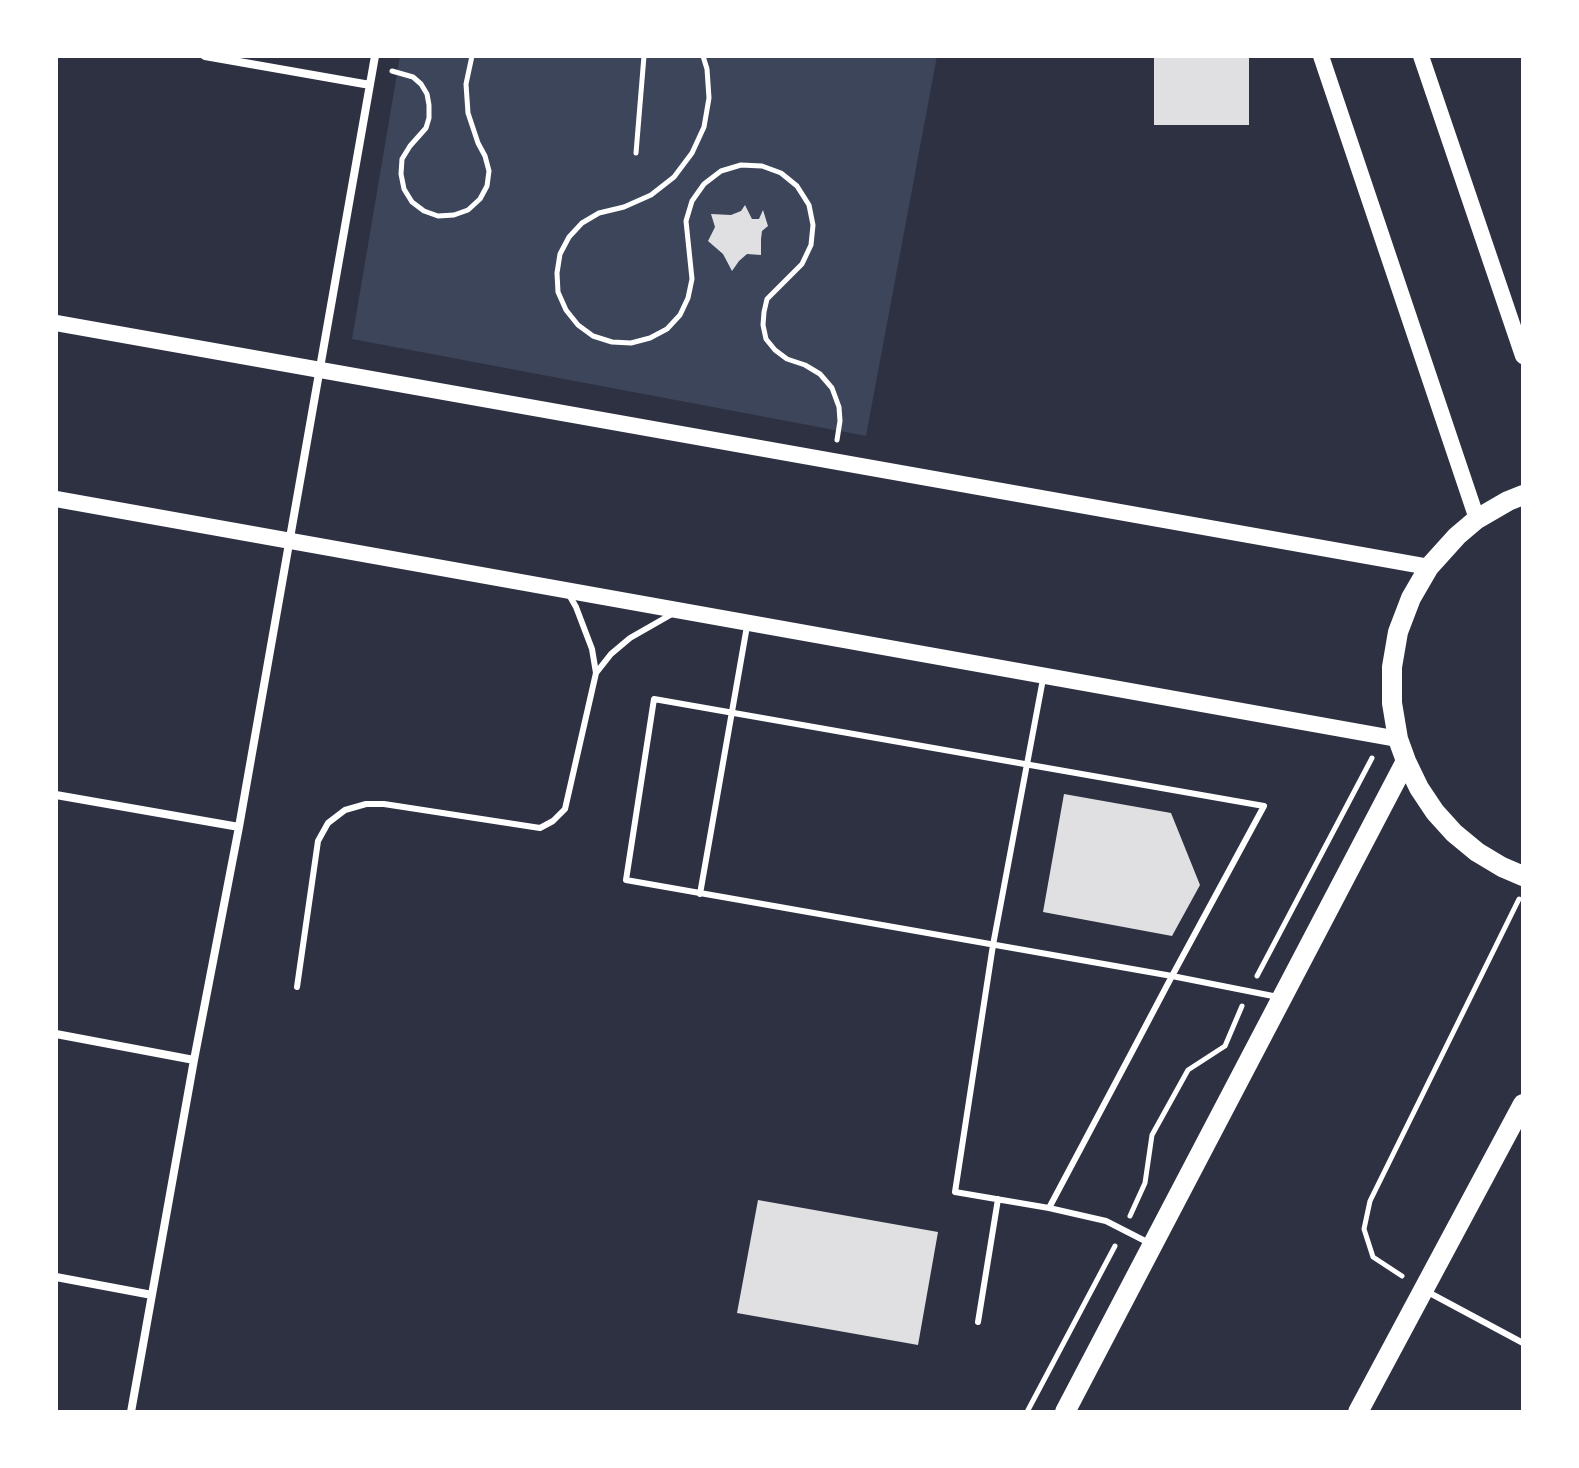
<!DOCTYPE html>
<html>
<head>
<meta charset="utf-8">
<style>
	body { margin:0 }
	#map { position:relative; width:1579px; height:1468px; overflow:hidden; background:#2d3142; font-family:"PT Sans Narrow",sans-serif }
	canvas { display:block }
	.frame { position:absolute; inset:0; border:58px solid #fff; pointer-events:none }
</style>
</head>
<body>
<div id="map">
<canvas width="1579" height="1468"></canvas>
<div class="frame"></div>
</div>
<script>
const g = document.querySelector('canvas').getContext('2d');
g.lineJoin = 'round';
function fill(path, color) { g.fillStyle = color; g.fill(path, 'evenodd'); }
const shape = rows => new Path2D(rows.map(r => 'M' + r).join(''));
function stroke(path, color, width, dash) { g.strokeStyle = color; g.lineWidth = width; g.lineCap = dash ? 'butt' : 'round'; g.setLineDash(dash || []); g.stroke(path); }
const green = shape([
	[400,56,937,56,866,436,352,339]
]);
const building = shape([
	[1154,56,1249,56,1249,125,1154,125],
	[745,205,752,219,759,219,763,210,768,226,762,231,761,239,761,255,747,254,739,261,732,271,723,254,708,241,715,227,711,214,731,215,741,211],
	[1064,794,1171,813,1200,885,1172,936,1043,912],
	[758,1200,938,1232,918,1345,737,1313]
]);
const path = shape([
	[703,56,707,69,709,98,704,127,692,153,674,177,651,195,624,207,599,213,582,223,569,237,560,254,557,273,558,292,566,310,578,325,593,336,612,342,631,343,650,338,667,329,680,315,688,298,692,279,686,221,692,201,704,184,721,171,741,165,762,166,781,173,797,186,809,205,813,225,811,245,802,264,767,299,764,312,763,325,766,339,775,350,787,359,805,365,820,374,832,388,839,407,840,421,837,440],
	[392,71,413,77,421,84,427,94,429,105,429,118,426,128,410,146,402,159,401,174,404,189,412,202,424,211,438,216,454,215,468,210,480,199,487,186,489,171,485,156,478,143,468,113,466,84,472,56],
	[636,153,644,56],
	[1257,976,1372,758],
	[1130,1216,1145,1183,1152,1135,1188,1070,1225,1046,1242,1006],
	[1402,1276,1373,1257,1364,1229,1370,1201,1519,899],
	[1027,1412,1115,1246]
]);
const service = shape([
	[568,593,576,607,592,649,596,673],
	[1043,679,993,945,955,1192,1049,1208,1106,1221,1151,1244],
	[700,894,747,626],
	[297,987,318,841,328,823,345,810,366,804,384,804,540,828,553,821,565,809,596,673,611,654,630,638,672,614],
	[1049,1208,1134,1048,1172,976,1264,806,654,699,626,880,1172,976,1278,997],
	[1426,1291,1523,1343],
	[978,1322,998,1199]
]);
const minor = shape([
	[205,56,370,85],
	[56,795,239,827],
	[56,1034,194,1060],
	[56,1277,152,1295],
	[131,1412,194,1060,239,827,375,56]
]);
const secondary = shape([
	[1321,56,1477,519],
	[1421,56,1523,356],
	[56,323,1429,567],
	[56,499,1398,739]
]);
const primary = shape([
	[1523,495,1508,501,1477,519,1457,536,1429,567,1411,598,1398,632,1392,667,1392,703,1398,739,1406,761,1419,788,1435,812,1454,833,1477,852,1502,867,1523,876],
	[1065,1412,1406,761],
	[1358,1412,1523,1104]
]);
fill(green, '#3c4559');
fill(building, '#e0e0e3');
stroke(path, '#fff', 5);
stroke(service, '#fff', 6);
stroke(minor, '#fff', 8);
stroke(secondary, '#fff', 16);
stroke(primary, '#fff', 20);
</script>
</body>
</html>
